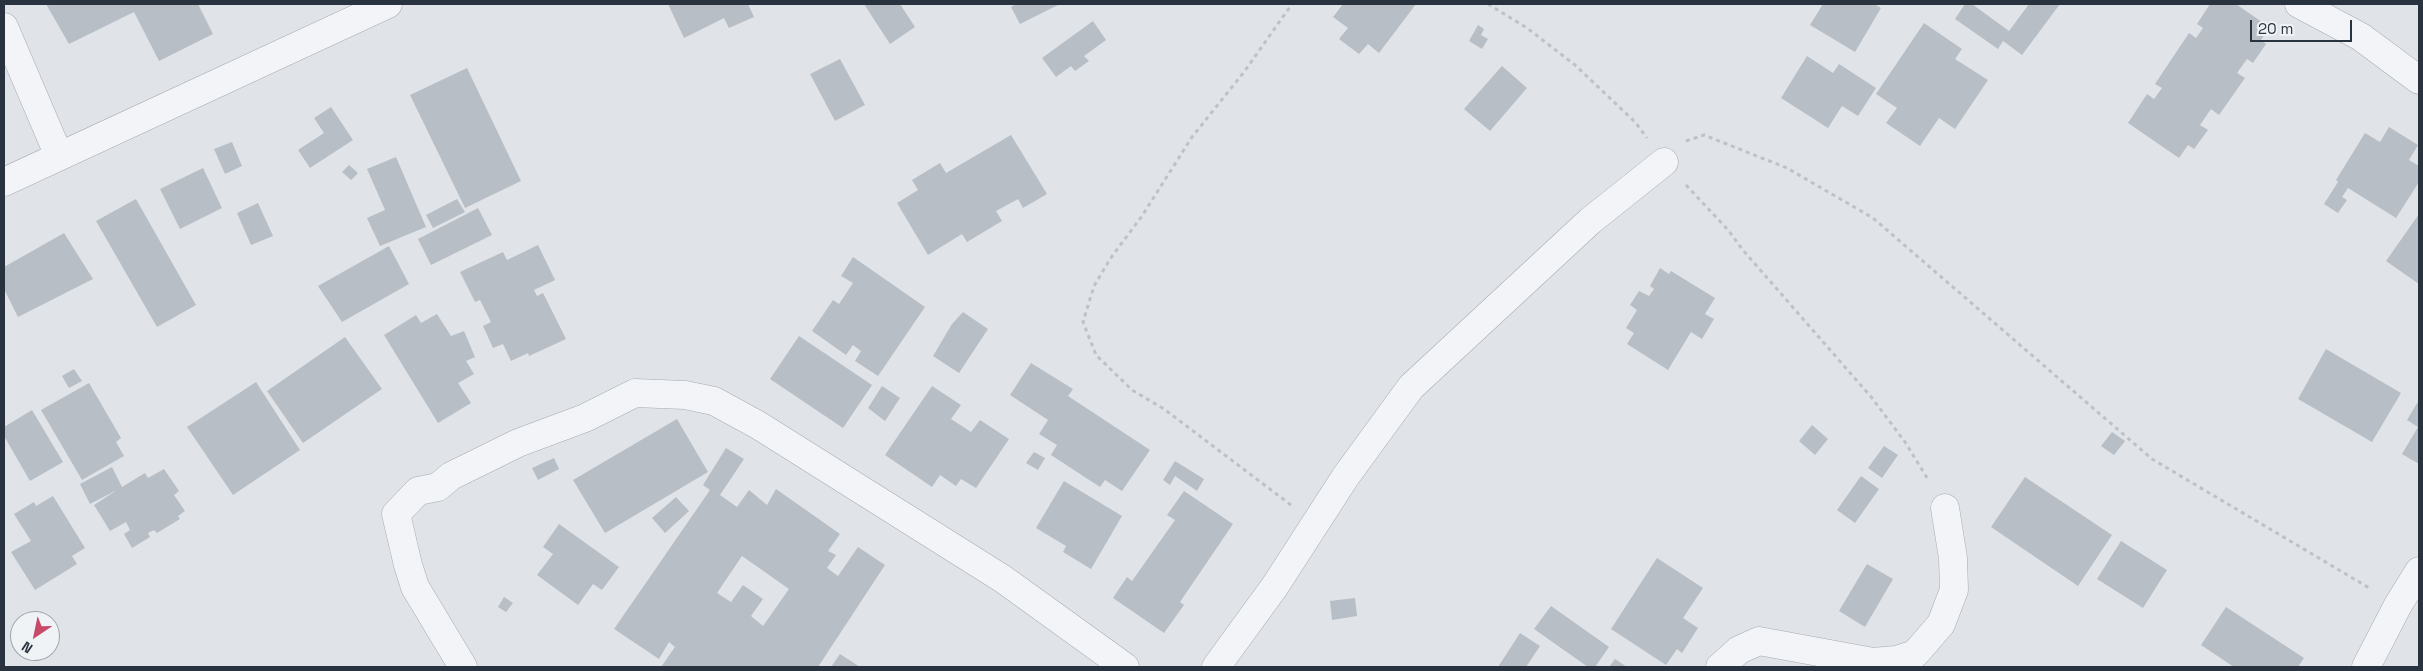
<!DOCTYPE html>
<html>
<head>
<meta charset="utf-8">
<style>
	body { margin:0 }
	#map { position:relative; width:2423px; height:671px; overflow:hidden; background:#e0e4e8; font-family:"Space Grotesk",sans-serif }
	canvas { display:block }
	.frame { position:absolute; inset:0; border:5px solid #29333f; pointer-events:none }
	.north { position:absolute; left:10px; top:611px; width:50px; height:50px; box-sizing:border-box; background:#f0f3f6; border:1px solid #a0a6ad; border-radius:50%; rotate:214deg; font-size:14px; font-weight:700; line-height:20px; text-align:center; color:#29333f }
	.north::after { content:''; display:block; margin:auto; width:18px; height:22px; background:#c74b68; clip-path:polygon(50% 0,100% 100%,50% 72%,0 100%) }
	.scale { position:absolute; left:2250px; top:20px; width:102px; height:22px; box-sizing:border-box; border:2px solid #29333f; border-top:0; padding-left:6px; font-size:15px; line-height:18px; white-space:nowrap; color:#29333f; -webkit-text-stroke:4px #f0f3f6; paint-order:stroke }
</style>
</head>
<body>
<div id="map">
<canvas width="2423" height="671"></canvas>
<div class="frame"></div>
<div class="north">N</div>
<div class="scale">20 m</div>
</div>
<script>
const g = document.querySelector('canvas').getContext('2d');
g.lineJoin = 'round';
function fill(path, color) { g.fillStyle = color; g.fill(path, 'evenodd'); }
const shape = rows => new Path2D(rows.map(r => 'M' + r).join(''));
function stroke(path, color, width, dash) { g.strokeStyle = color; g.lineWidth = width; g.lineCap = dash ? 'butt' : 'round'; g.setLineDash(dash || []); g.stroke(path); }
const building = shape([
	[46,4,198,4,213,34,159,61,134,12,69,44],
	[668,4,748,4,754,17,729,28,724,18,684,38],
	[864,4,900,4,915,27,890,44],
	[1016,4,1060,4,1020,24,1011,7],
	[1343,4,1416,4,1379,53,1368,44,1359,54,1339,39,1348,28,1333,17],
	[1823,4,1874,4,1881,8,1855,52,1810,25],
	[1965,4,1972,4,2009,31,2029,4,2060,4,2022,55,2003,41,1998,49,1955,19],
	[2210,4,2236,4,2269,27,2261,40,2266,44,2253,63,2247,59,2237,73,2245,78,2219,115,2211,109,2200,125,2208,130,2194,149,2188,145,2179,158,2128,123,2147,94,2154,99,2162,88,2155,84,2189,33,2196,38,2203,28,2197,24],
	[1093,21,1106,40,1084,56,1089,61,1075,71,1071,66,1056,77,1042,58],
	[1924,23,1962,49,1955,59,1988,80,1955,129,1939,118,1920,146,1886,123,1897,108,1876,94],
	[1478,25,1484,29,1481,35,1488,39,1482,49,1469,41],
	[1807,56,1833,73,1839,64,1876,88,1858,116,1842,106,1828,128,1781,98],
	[840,59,865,105,835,121,810,74],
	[1502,66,1527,88,1490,131,1464,109],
	[467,68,521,181,465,208,410,95],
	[331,107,353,140,310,168,298,150,324,133,314,118],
	[2389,127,2418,145,2409,160,2419,166,2419,182,2396,218,2348,188,2342,197,2347,200,2338,213,2324,204,2338,182,2336,180,2365,133,2380,142],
	[1011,135,1047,194,1023,208,1018,199,996,211,1002,221,967,242,962,234,928,255,897,203,918,190,912,180,940,163,946,173],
	[232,142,242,166,225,174,214,149],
	[396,157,426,227,380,246,367,218,385,210,367,169],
	[349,165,358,173,351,180,342,172],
	[203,168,222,208,180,229,160,189],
	[136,199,196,305,157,327,96,221],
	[457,199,465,212,433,228,426,215],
	[258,203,273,236,251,245,237,213],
	[478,208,492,235,431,265,418,239],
	[2419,214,2419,284,2386,261],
	[64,233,93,279,18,317,4,289,4,267],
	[538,245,555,280,534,290,537,296,543,293,566,339,529,356,528,353,511,361,503,344,493,348,483,326,491,322,480,300,475,302,460,272,503,252,507,260],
	[389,246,409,284,342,322,318,286],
	[853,257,925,307,878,376,855,361,861,351,853,345,846,355,812,331,833,300,839,304,853,283,841,276],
	[1660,268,1669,274,1671,271,1715,298,1705,314,1714,319,1702,339,1691,332,1668,370,1627,344,1634,333,1626,328,1637,310,1630,305,1639,291,1649,296,1654,289,1650,286],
	[963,312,988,329,959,373,933,356,952,324],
	[437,314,451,336,464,331,475,357,466,361,474,374,458,383,471,403,438,423,384,335,416,315,421,323],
	[799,336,872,385,843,428,770,379],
	[345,337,382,389,303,443,267,391],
	[2326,349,2401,393,2372,442,2298,399],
	[1031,363,1073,389,1068,396,1150,450,1122,491,1105,480,1100,487,1051,455,1057,445,1039,434,1048,420,1010,395],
	[74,369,82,381,69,388,62,376],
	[256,382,300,450,233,495,187,427],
	[89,383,121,438,116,442,124,456,82,480,41,410],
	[882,386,900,398,885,421,868,408],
	[932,386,961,405,951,419,971,432,980,420,1009,439,976,488,961,479,956,486,940,475,932,487,885,455],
	[2419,400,2419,464,2402,454,2418,427,2407,420],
	[32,410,63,462,30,481,4,436,4,427],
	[677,419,708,472,605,533,573,480],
	[1812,425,1828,439,1815,455,1799,441],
	[2112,432,2125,441,2114,455,2101,446],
	[1884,446,1898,455,1882,478,1868,468],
	[726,448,744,459,720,495,737,507,749,490,767,505,776,489,840,534,828,551,836,555,827,568,838,576,858,547,885,565,818,667,661,667,675,647,669,642,659,659,614,629,710,490,703,485],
	[742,556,789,589,763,626,751,616,763,599,743,585,731,602,717,593],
	[1034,452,1045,458,1038,470,1026,463],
	[554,458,559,469,538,480,532,468],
	[1175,461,1204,479,1197,491,1175,476,1170,485,1163,480],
	[112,467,122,487,145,473,148,478,164,469,179,491,174,495,185,511,178,516,180,519,157,533,154,530,148,533,150,537,132,548,124,534,130,530,126,522,110,531,94,505,117,490,90,504,80,484],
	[1861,476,1879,489,1855,523,1837,510],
	[2025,477,2112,535,2078,586,1991,527],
	[1064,481,1122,516,1091,569,1063,552,1066,546,1036,528],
	[1184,491,1233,524,1180,602,1184,605,1164,633,1113,598,1127,577,1132,581,1175,520,1167,515],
	[53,496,85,548,72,556,77,564,35,590,11,552,31,541,14,514,34,502,36,506],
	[676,497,689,511,665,533,652,518],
	[559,524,619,567,602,590,593,584,578,605,537,575,553,554,543,547],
	[2121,541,2167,570,2143,608,2097,579],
	[1657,558,1703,588,1683,618,1698,628,1682,653,1677,649,1666,665,1611,629],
	[1867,564,1893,579,1865,627,1839,611],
	[504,597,513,603,506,612,498,607],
	[1355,598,1357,616,1332,620,1330,601],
	[1551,606,1609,647,1595,667,1588,667,1534,629],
	[2226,607,2304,658,2298,667,2234,667,2201,645],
	[1520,633,1540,646,1526,667,1498,667],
	[840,654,860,667,831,667],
	[1615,659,1627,667,1609,667]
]);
const path = shape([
	[1488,4,1527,28,1575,65,1635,122,1647,138],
	[1686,141,1704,135,1787,168,1873,218,2152,459,2371,589],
	[1686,185,1729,231,1742,249,1872,398,1905,442,1929,481],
	[1291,505,1164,409,1132,390,1096,355,1083,322,1094,286,1110,259,1142,216,1192,137,1244,72,1292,4]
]);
const street = shape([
	[2299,4,2361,37,2419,80],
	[4,27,59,156],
	[4,182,388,4],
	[463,667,415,587,408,565,396,514,418,491,438,487,451,476,518,443,585,418,635,393,685,395,714,401,758,425,1003,579,1125,667],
	[1216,667,1275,586,1346,476,1411,387,1590,221,1664,162],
	[1720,667,1739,650,1759,641,1873,662,1896,660,1915,654,1941,624,1954,590,1953,558,1945,508],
	[2366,667,2398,605,2419,571]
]);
fill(building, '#b8bec5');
stroke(street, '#a5abb2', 29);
stroke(path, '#bec2c7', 3, [4, 4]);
stroke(street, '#f3f4f7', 28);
</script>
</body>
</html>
